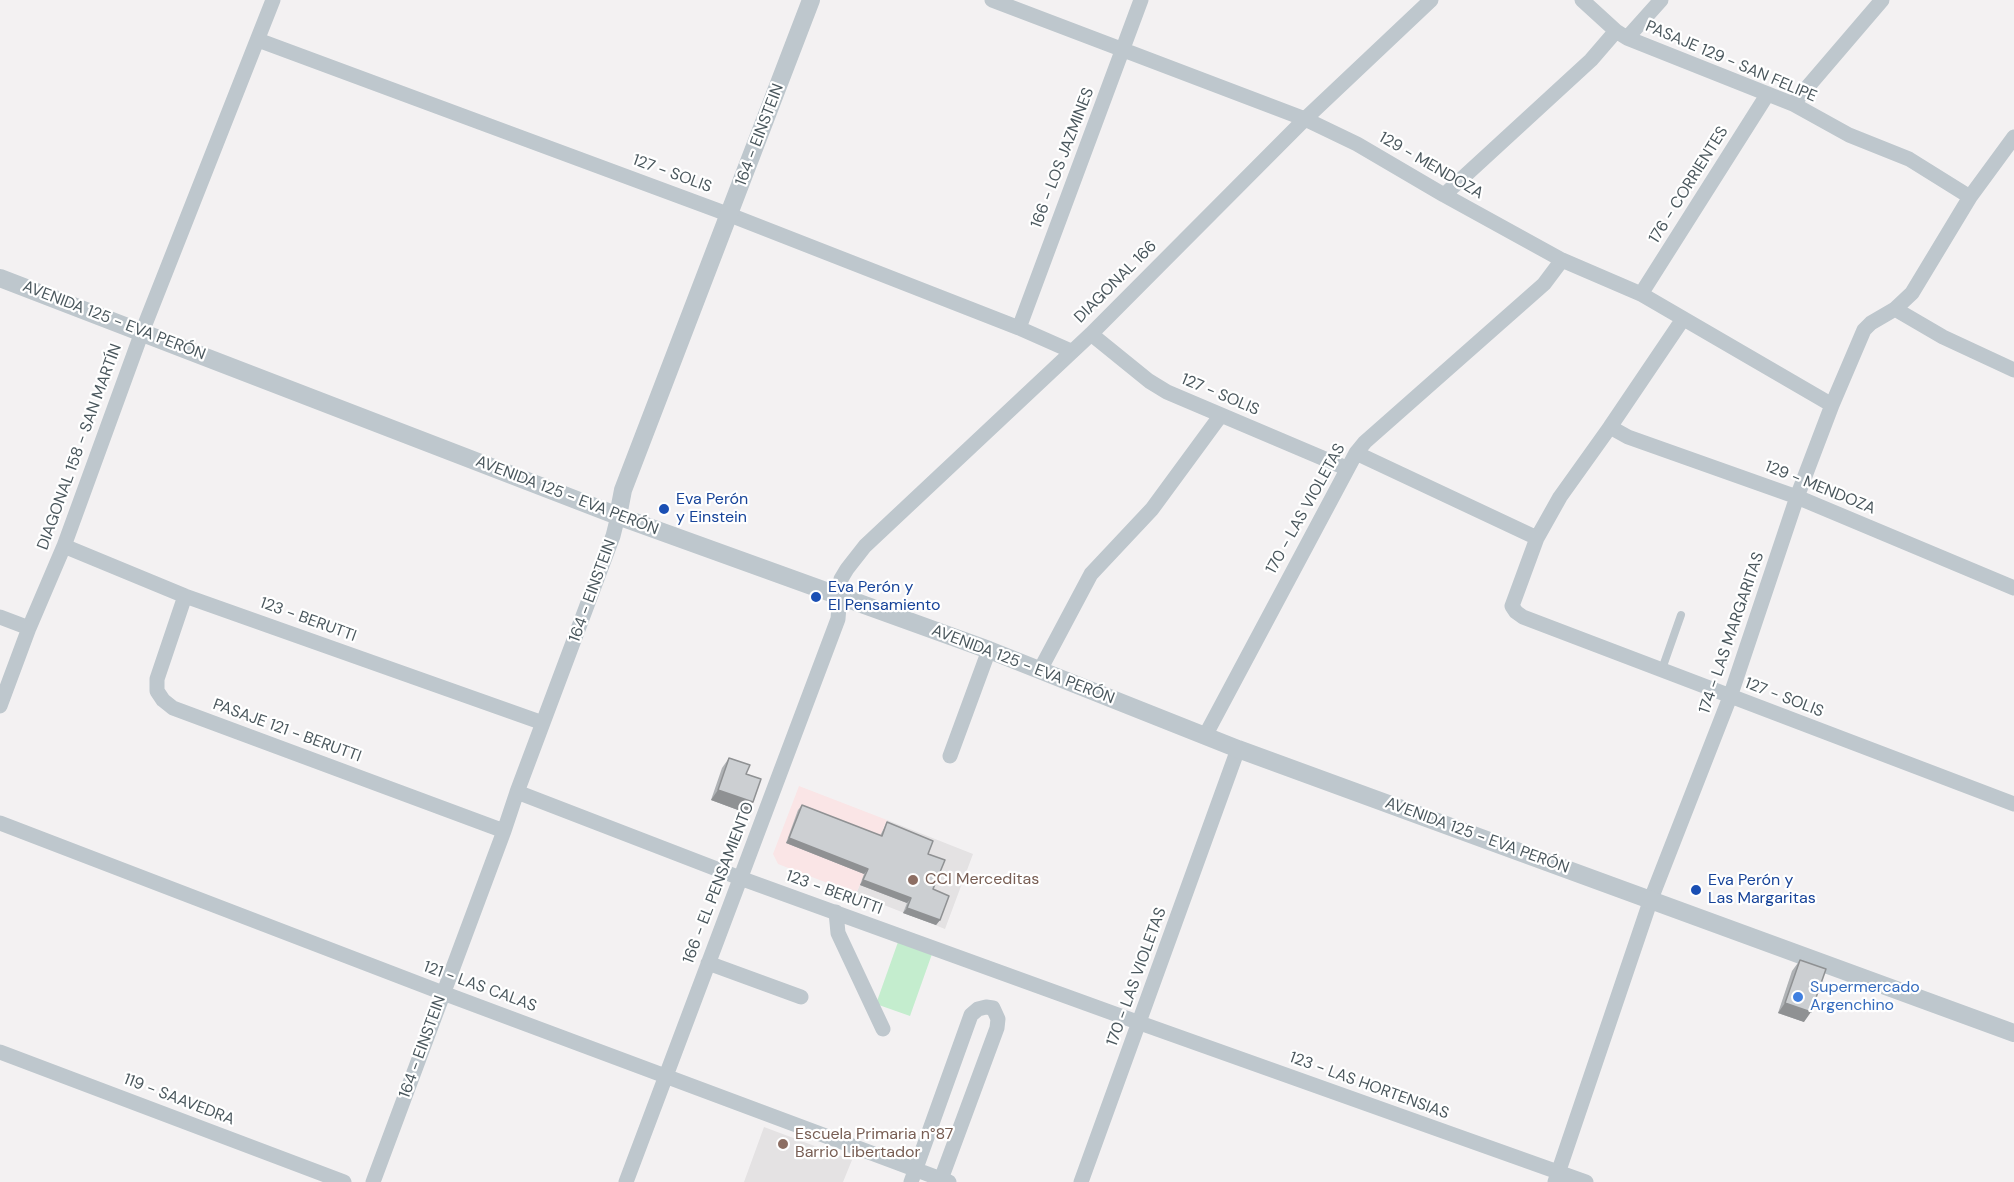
<!DOCTYPE html>
<html>
<head>
<meta charset="utf-8">
<style>
	body { margin:0 }
	canvas { display:block; background:#f3f1f2 }
</style>
</head>
<body>
<canvas width="2014" height="1182"></canvas>
<script>
const g = document.querySelector('canvas').getContext('2d');
g.lineJoin = 'round';
function fill(path, color) { g.fillStyle = color; g.fill(path, 'evenodd'); }
const shape = rows => new Path2D(rows.map(r => 'M' + r).join(''));
function stroke(path, color, width, dash) { g.strokeStyle = color; g.lineWidth = width; g.lineCap = dash ? 'butt' : 'round'; g.setLineDash(dash || []); g.stroke(path); }
function label(font, color, halo, rows, align = 'center') {
  g.font = font + ' "DM Sans",sans-serif'; g.lineWidth = 4.5; g.setLineDash([]); g.textBaseline = 'middle'; g.strokeStyle = halo; g.fillStyle = color; for (const [text, x, y, turn = 0] of rows) {
    g.save(); g.translate(x, y); g.rotate((+turn || 0) * Math.PI / 180); g.textAlign = isNaN(turn) ? turn : align; if (halo) g.strokeText(text, 0, 0); g.fillText(text, 0, 0); g.restore();
  }
}
const education = shape([
	[887,820,973,854,945,929,856,894],
	[764,1127,852,1160,843,1182,744,1182]
]);
const medical = shape([
	[799,786,887,820,856,894,778,864,773,854]
]);
const green = shape([
	[898,942,932,954,910,1016,876,1004]
]);
const service = shape([
	[1662,669,1681,615]
]);
const minor = shape([
	[992,0,1305,119,1357,144,1444,195,1562,260,1641,294,1832,405],
	[1582,0,1616,31,1627,38,1793,104,1849,135,1909,159,1970,197],
	[1627,38,1661,0],
	[258,40,730,215,1019,328,1071,351],
	[1793,104,1882,0],
	[1444,195,1591,60,1616,31],
	[1641,294,1767,95],
	[1895,309,1943,337,2014,370],
	[1683,319,1610,427,1560,497,1537,538,1512,606,1516,612,1523,617,2014,804],
	[1019,328,1141,0],
	[1091,334,1149,381,1167,392,1346,468],
	[1610,427,1628,437,1797,497,2014,588],
	[1356,453,1537,538],
	[64,546,185,596,543,723],
	[185,596,157,679,157,691,163,700,173,708,504,831],
	[0,617,29,628],
	[1040,670,1091,574,1152,509,1221,415],
	[0,706,29,628,64,546,142,332,273,0],
	[1205,736,1356,453,1365,442,1544,284,1562,260],
	[950,756,989,650],
	[517,792,740,878,1140,1023,1586,1182],
	[0,823,443,993,949,1182],
	[836,912,838,933,883,1029],
	[708,963,801,997],
	[0,1052,344,1182],
	[373,1182,504,831,517,792,613,536,618,516],
	[626,1182,838,619,841,579,847,569,865,546,1091,334,1305,119,1431,0],
	[911,1182,971,1015,978,1009,986,1007,993,1008,998,1019,997,1028,940,1182],
	[1081,1182,1238,749],
	[1555,1182,1651,899,1730,697,1797,497,1832,405,1864,330,1871,323,1895,309,1912,293,1970,197,2014,137]
]);
const tertiary = shape([
	[0,278,618,516,989,650,1238,749,2014,1033],
	[618,516,623,490,811,0]
]);
const wall = shape([
	[729,758,746,774,746,813,711,800,722,768],
	[802,805,880,836,887,822,928,854,933,889,940,920,936,925,903,913,907,903,860,885,864,874,786,843,798,810],
	[1800,960,1804,1022,1778,1013,1792,971]
]);
const shadedWall = shape([
	[718,790,753,802,746,813,711,800],
	[789,838,868,869,864,874,786,843],
	[863,880,911,898,907,903,860,885],
	[907,908,940,920,936,925,903,913],
	[1785,1003,1811,1012,1804,1022,1778,1013]
]);
const building = shape([
	[729,758,750,765,746,774,761,779,753,802,718,790,729,758],
	[802,805,882,836,887,822,933,841,928,854,945,860,933,889,949,896,940,920,907,908,911,898,863,880,868,869,789,838,802,805],
	[1800,960,1826,969,1811,1012,1785,1003,1800,960]
]);
const markers = [
	[664,509,6,"#1a4fb4"],
	[816,597,6,"#1a4fb4"],
	[913,880,6,"#8d6e63"],
	[1696,890,6,"#1a4fb4"],
	[1798,997,6,"#3f7fe0"],
	[783,1144,6,"#8d6e63"]
];
const streetNames = [
	["PASAJE 129 - SAN FELIPE",1731,62,23],
	["164 - EINSTEIN",760,135,-69],
	["166 - LOS JAZMINES",1063,158,-69],
	["129 - MENDOZA",1431,166,30],
	["127 - SOLIS",672,174,20],
	["176 - CORRIENTES",1689,185,-58],
	["DIAGONAL 166",1116,282,-45],
	["AVENIDA 125 - EVA PERÓN",114,321,21],
	["127 - SOLIS",1220,395,23],
	["DIAGONAL 158 - SAN MARTÍN",80,447,-70],
	["129 - MENDOZA",1820,488,22],
	["AVENIDA 125 - EVA PERÓN",567,496,21],
	["170 - LAS VIOLETAS",1306,509,-61],
	["164 - EINSTEIN",593,591,-70],
	["123 - BERUTTI",308,620,20],
	["174 - LAS MARGARITAS",1732,633,-71],
	["AVENIDA 125 - EVA PERÓN",1023,665,21],
	["127 - SOLIS",1784,698,21],
	["PASAJE 121 - BERUTTI",287,731,20],
	["AVENIDA 125 - EVA PERÓN",1477,836,20],
	["166 - EL PENSAMIENTO",719,883,-69],
	["123 - BERUTTI",834,893,20],
	["170 - LAS VIOLETAS",1137,977,-70],
	["121 - LAS CALAS",480,987,20],
	["164 - EINSTEIN",423,1047,-70],
	["123 - LAS HORTENSIAS",1369,1086,20],
	["119 - SAAVEDRA",179,1100,21]
];
const transitNames = [
	["Eva Perón",676,500],
	["y Einstein",676,518],
	["Eva Perón y",828,588],
	["El Pensamiento",828,606],
	["Eva Perón y",1708,881],
	["Las Margaritas",1708,899]
];
const educationNames = [
	["CCI Merceditas",925,880],
	["Escuela Primaria n°87",795,1135],
	["Barrio Libertador",795,1153]
];
const shopNames = [
	["Supermercado",1810,988],
	["Argenchino",1810,1006]
];
fill(education, '#e4e2e3');
fill(medical, '#fae5e6');
fill(green, '#c4edce');
stroke(service, '#bec7cd', 8);
stroke(minor, '#bec7cd', 15);
stroke(tertiary, '#bec7cd', 18);
fill(wall, '#afb2b5');
fill(shadedWall, '#8f9193');
fill(building, '#cccfd2');
stroke(building, '#8f9193', 1.5);
for (const [x, y, r, color] of markers) { const dot = new Path2D(); dot.arc(x, y, r, 0, 2 * Math.PI); g.fillStyle = color; g.fill(dot); stroke(dot, '#fff', 2); }
label('16px', '#4a575d', '#fff', streetNames);
label('16px', '#164399', '#fff', transitNames, 'left');
label('16px', '#785e54', '#fff', educationNames, 'left');
label('16px', '#366cbe', '#fff', shopNames, 'left');
</script>
</body>
</html>
